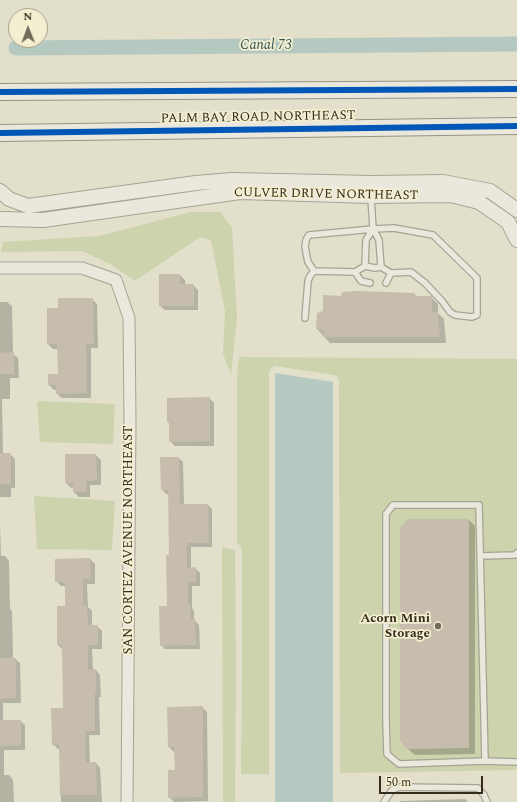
<!DOCTYPE html>
<html>
<head>
<meta charset="utf-8">
<style>
	body { margin:0 }
	#map { position:relative; width:517px; height:802px; overflow:hidden; background:#e2dfcb; font-family:Spectral,serif }
	canvas { display:block }
	.north { position:absolute; left:8px; top:8px; width:40px; height:40px; box-sizing:border-box; background:#f4efd0; border:1px solid #a8a188; border-radius:50%; rotate:359deg; font-size:11px; font-weight:700; line-height:16px; text-align:center; color:#352c1d }
	.north::after { content:''; display:block; margin:auto; width:14px; height:18px; background:#726b5a; clip-path:polygon(50% 0,100% 100%,50% 72%,0 100%) }
	.scale { position:absolute; left:379px; top:776px; width:104px; height:18px; box-sizing:border-box; border:2px solid #352c1d; border-top:0; padding-left:5px; font-size:12px; line-height:14px; white-space:nowrap; color:#352c1d; -webkit-text-stroke:3px #f4efd0; paint-order:stroke }
</style>
</head>
<body>
<div id="map">
<canvas width="517" height="802"></canvas>
<div class="north">N</div>
<div class="scale">50 m</div>
</div>
<script>
const g = document.querySelector('canvas').getContext('2d');
g.lineJoin = 'round';
function fill(path, color) { g.fillStyle = color; g.fill(path, 'evenodd'); }
const shape = rows => new Path2D(rows.map(r => 'M' + r).join(''));
function stroke(path, color, width, dash) { g.strokeStyle = color; g.lineWidth = width; g.lineCap = dash ? 'butt' : 'round'; g.setLineDash(dash || []); g.stroke(path); }
function label(font, color, halo, rows, align = 'center') {
  g.font = font + ' Spectral,serif'; g.lineWidth = 3.5; g.setLineDash([]); g.textBaseline = 'middle'; g.strokeStyle = halo; g.fillStyle = color; for (const [text, x, y, turn = 0] of rows) {
    g.save(); g.translate(x, y); g.rotate((+turn || 0) * Math.PI / 180); g.textAlign = isNaN(turn) ? turn : align; if (halo) g.strokeText(text, 0, 0); g.fillText(text, 0, 0); g.restore();
  }
}
const green = shape([
	[191,212,220,212,232,228,237,318,231,375,223,354,225,311,211,240,200,237,135,281,112,265,82,251,1,252,3,242,99,236],
	[239,357,517,359,517,770,340,773,339,380,337,376,334,375,276,366,271,368,269,373,269,774,241,774,242,675,242,550,240,545,237,543,237,376],
	[37,401,115,404,113,444,40,442],
	[34,496,115,501,112,550,37,549],
	[222,547,235,550,236,675,235,802,223,802]
]);
const water = shape([
	[275,373,333,382,333,802,275,802]
]);
const shadow = shape([
	[180,275,185,280,185,285,193,285,198,290,198,310,165,310,160,306],
	[414,294,418,297,431,297,438,304,438,313,444,319,446,343,330,343,317,329,324,312,342,297],
	[92,299,97,304,98,348,91,348,91,398,62,398,57,394,57,390,54,390,49,385,59,375,58,349,53,349,48,344,59,309],
	[0,302,7,302,12,306,13,354,18,358,19,378,10,378,10,399,2,399,3,454,10,454,15,459,15,488,11,488,11,497,0,497],
	[209,398,214,403,214,446,175,446,170,441,170,424,168,422],
	[96,455,101,460,101,485,90,485,90,497,79,497,74,492,74,487,71,488,66,483],
	[179,458,183,462,184,505,208,505,212,509,212,547,191,547,191,568,195,568,200,573,200,586,192,586,192,608,194,611,194,620,199,625,200,649,165,649,161,645,168,607,170,556,169,494,166,494,162,489],
	[469,520,475,526,475,754,415,755,408,749],
	[0,523,1,556,5,556,9,561,10,609,12,611,13,659,15,659,20,663,21,703,3,703,3,721,20,721,25,725,25,750,4,750,4,775,9,775,13,780,14,802,0,802],
	[90,559,95,564,95,584,87,584,88,607,92,611,92,626,97,626,102,631,102,649,92,649,93,671,96,670,100,675,101,697,99,697,100,735,89,735,90,763,96,763,100,768,102,802,61,802,60,749,58,749,53,744,64,709,63,650,58,645,58,607,66,607,66,586,61,586,56,581],
	[202,707,207,712,208,801,174,802,169,797,176,771,175,752,174,752,169,747],
	[465,799,468,802,400,802,400,801]
]);
const canal = shape([
	[16,48,517,44]
]);
const building = shape([
	[159,274,180,274,180,284,194,284,194,306,159,306],
	[357,291,415,293,414,296,431,296,432,297,432,312,438,312,440,337,323,337,324,331,316,329,317,313,323,311,323,295,341,296,342,292],
	[58,298,93,298,94,344,86,344,87,393,56,394,56,385,48,385,48,374,58,374,57,344,47,344,47,308,58,308],
	[14,352,14,374,0,374,0,353],
	[210,397,210,441,169,442,169,423,167,422,167,398],
	[0,453,11,453,11,484,0,484],
	[65,454,96,454,97,480,86,481,86,492,73,492,73,483,65,483],
	[160,457,179,457,180,504,208,504,209,543,187,543,187,568,196,567,196,582,188,582,188,605,190,605,191,619,195,619,196,645,160,646,159,606,167,606,166,555,169,555,168,490,161,490],
	[408,519,469,519,469,748,407,749,400,741,400,528],
	[90,558,91,579,83,579,83,605,87,605,88,625,98,625,98,645,88,645,88,670,96,669,96,693,95,693,95,731,85,731,86,762,96,762,97,795,60,795,59,744,52,745,51,708,63,708,62,645,57,645,57,606,65,606,65,582,55,582,55,559],
	[0,658,16,658,16,698,0,699],
	[203,706,203,797,168,798,168,770,175,770,174,747,168,747,167,707],
	[0,720,21,720,21,745,0,746]
]);
const service = shape([
	[371,197,373,229,379,240,381,267],
	[365,266,375,268,381,267,391,273,411,272,425,283,442,301,450,312,455,315,472,317,477,315,477,278,433,235,394,228,373,229,309,235,306,240,305,247,308,262,314,271,355,272,365,266,366,240,373,229],
	[355,272,361,281,370,283],
	[386,283,391,273],
	[305,318,308,281,310,276,314,271],
	[481,556,515,555,517,553],
	[485,761,479,505,393,505,386,514,386,720,387,754,399,764,485,761,517,762],
	[384,802,392,790,400,787,478,788,484,795,487,802]
]);
const minor = shape([
	[0,268,82,268,116,280,129,318,130,422,127,802]
]);
const tertiary = shape([
	[0,191,9,199,28,206,196,183,232,180,372,183,443,182,490,191,517,210],
	[0,219,43,220,240,192,371,196,451,195,479,202,508,222,517,240]
]);
const secondary = shape([
	[0,92,517,89],
	[0,133,517,126]
]);
const cycleway = shape([
	[0,92,517,89],
	[0,133,517,126]
]);
const markers = [
	[438,626,4,"#726b5a"]
];
const streetNames = [
	["PALM BAY ROAD NORTHEAST",258,118,-1],
	["CULVER DRIVE NORTHEAST",326,195,1],
	["SAN CORTEZ AVENUE NORTHEAST",129,540,-90]
];
const poiNames = [
	["Acorn Mini",430,619],
	["Storage",430,634]
];
const waterNames = [
	["Canal 73",266,46]
];
fill(green, '#cdd3ad');
fill(water, '#b6c9c0');
fill(shadow, '#0003');
stroke(canal, '#b6c9c0', 15);
fill(building, '#c6bdac');
stroke(service, '#a7a394', 8);
stroke(minor, '#a7a394', 13);
stroke(tertiary, '#a7a394', 16);
stroke(secondary, '#979384', 18);
stroke(service, '#eae8dd', 5.5);
stroke(minor, '#eae8dd', 11);
stroke(tertiary, '#eae8dd', 14);
stroke(secondary, '#eae8dd', 16);
stroke(cycleway, '#0057b8', 6);
for (const [x, y, r, color] of markers) { const dot = new Path2D(); dot.arc(x, y, r, 0, 2 * Math.PI); g.fillStyle = color; g.fill(dot); stroke(dot, '#f4efd0', 1.5); }
label('13px', '#352c1d', '#f4efd0', streetNames);
label('bold 13px', '#352c1d', '#f4efd0', poiNames, 'right');
label('italic 14px', '#2d5155', '#f4efd0', waterNames);
</script>
</body>
</html>
